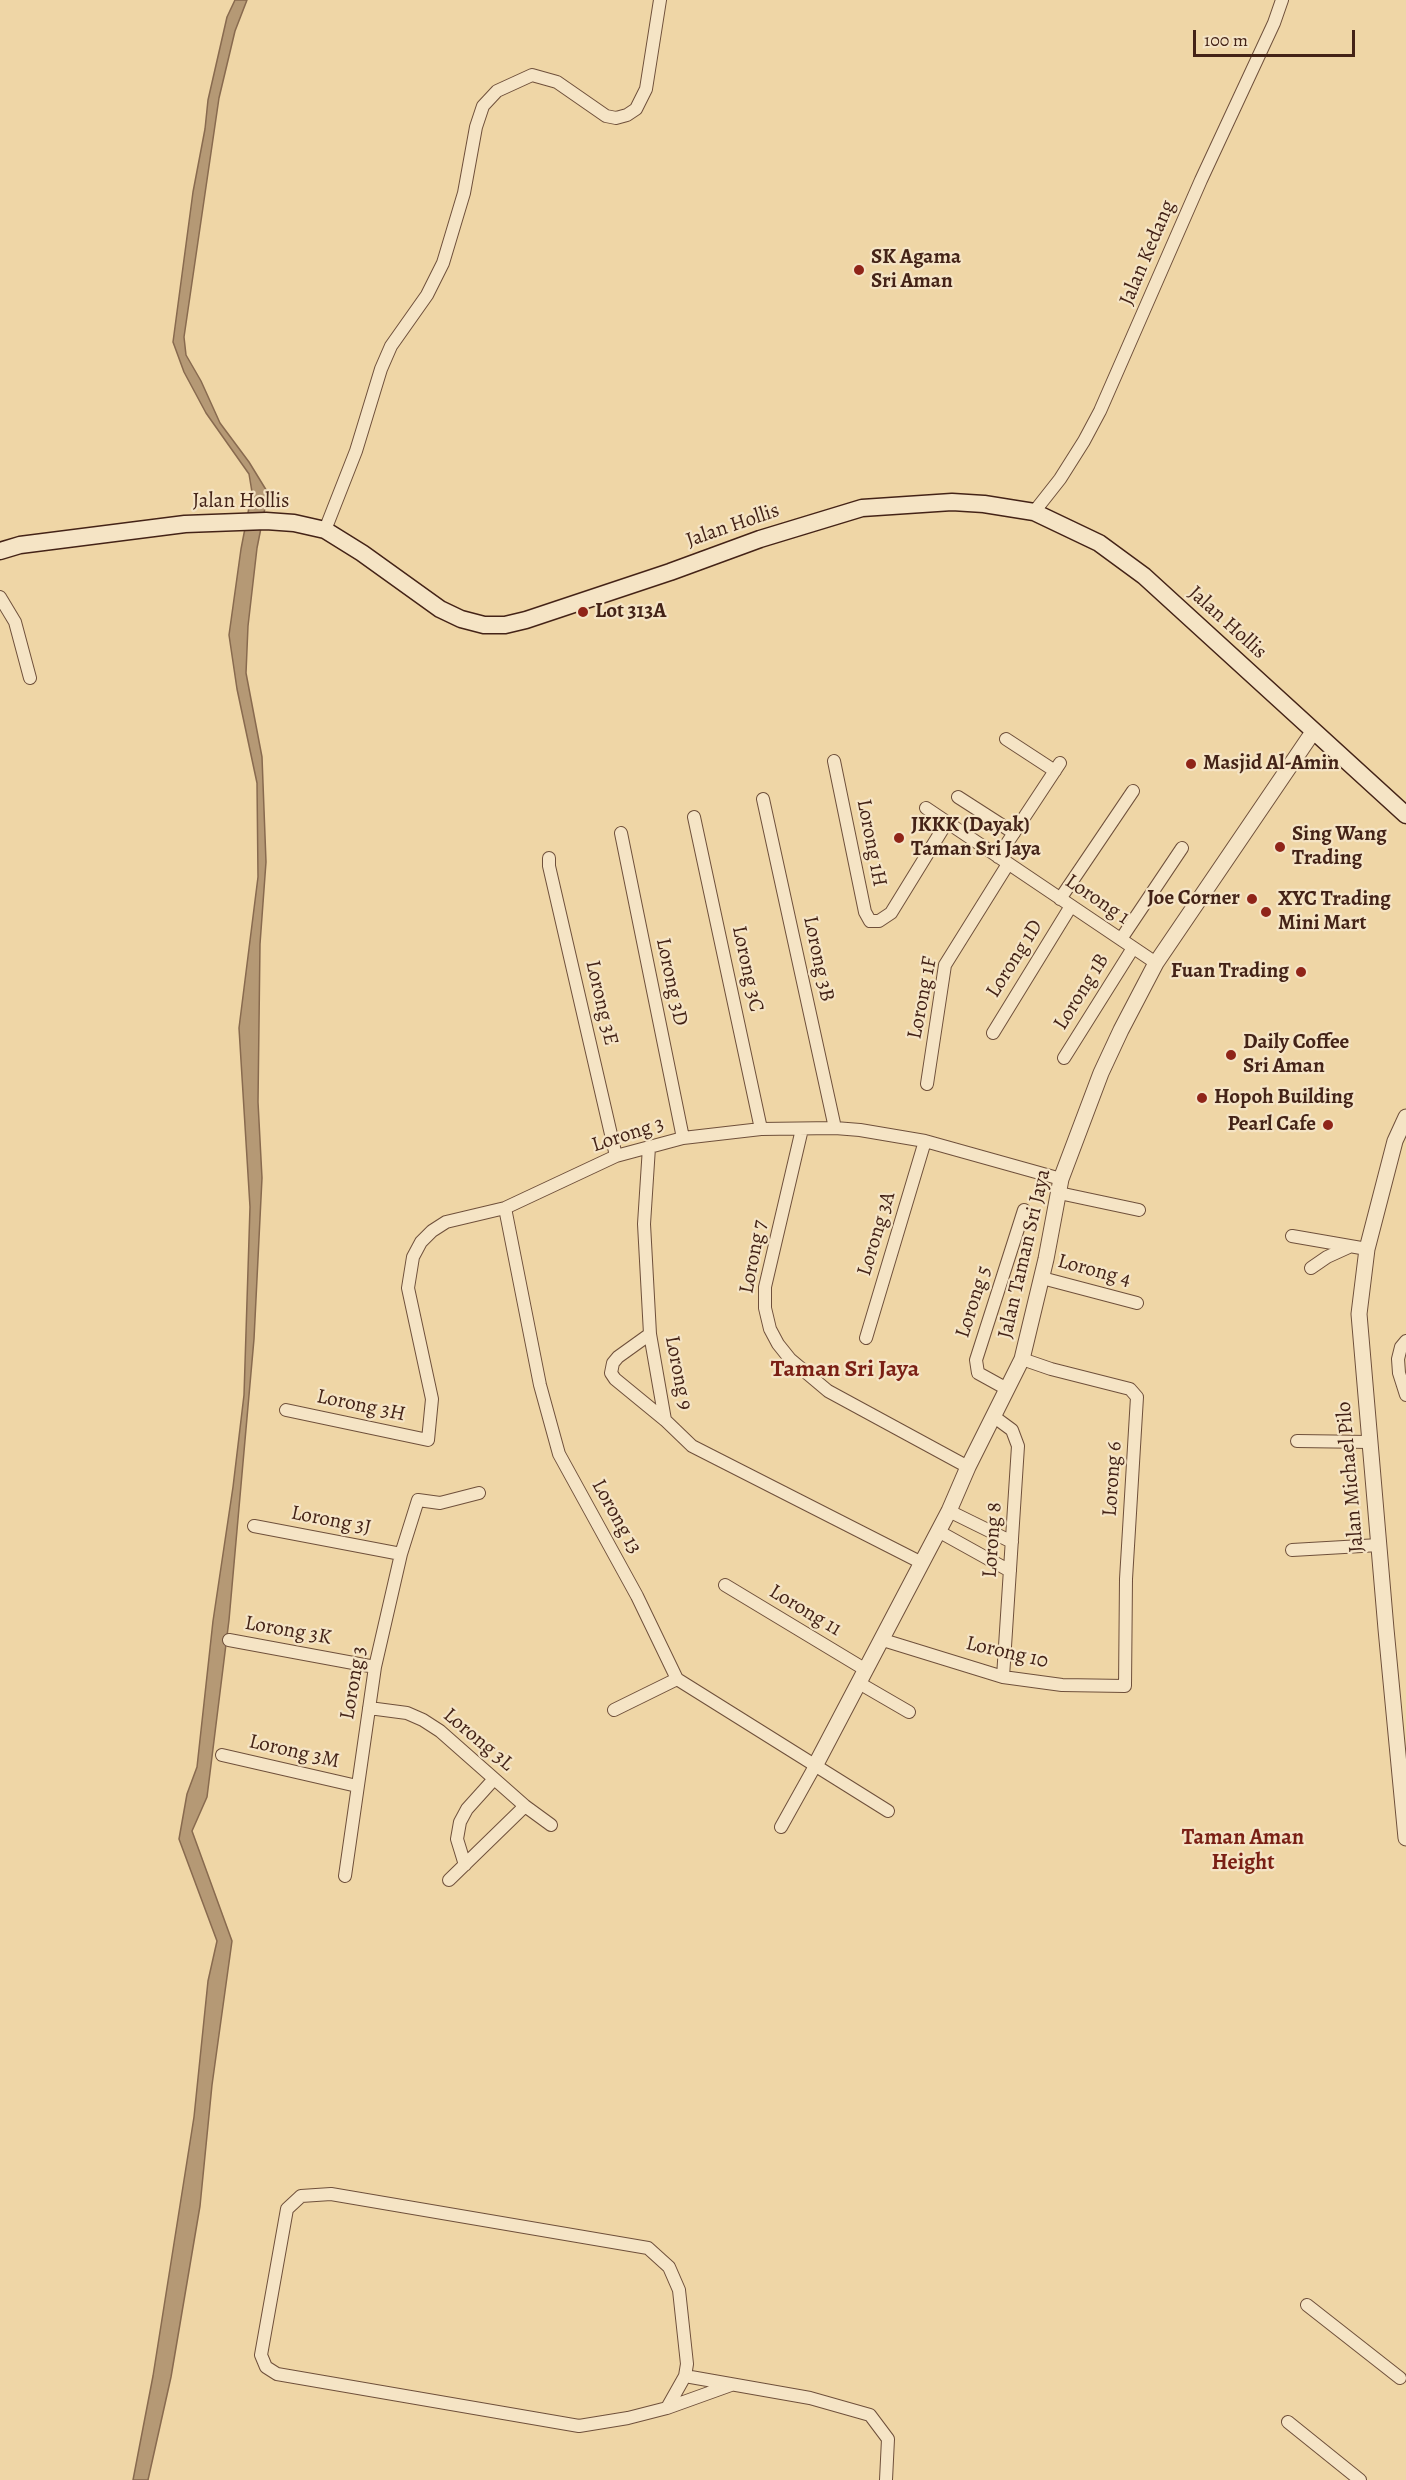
<!DOCTYPE html>
<html>
<head>
<meta charset="utf-8">
<style>
	body { margin:0 }
	#map { position:relative; width:1406px; height:2480px; overflow:hidden; background:#efd6a6; font-family:Alegreya,serif }
	canvas { display:block }
	.scale { position:absolute; left:1193px; top:30px; width:162px; height:27px; box-sizing:border-box; border:3px solid #442317; border-top:0; padding-left:8px; font-size:18px; line-height:21px; white-space:nowrap; color:#442317; -webkit-text-stroke:4px #f5e4c5; paint-order:stroke }
</style>
</head>
<body>
<div id="map">
<canvas width="1406" height="2480"></canvas>
<div class="scale">100 m</div>
</div>
<script>
const g = document.querySelector('canvas').getContext('2d');
g.lineJoin = 'round';
function fill(path, color) { g.fillStyle = color; g.fill(path, 'evenodd'); }
const shape = rows => new Path2D(rows.map(r => 'M' + r).join(''));
function stroke(path, color, width, dash) { g.strokeStyle = color; g.lineWidth = width; g.lineCap = dash ? 'butt' : 'round'; g.setLineDash(dash || []); g.stroke(path); }
function label(font, color, halo, rows, align = 'center') {
  g.font = font + ' Alegreya,serif'; g.lineWidth = 4.5; g.setLineDash([]); g.textBaseline = 'middle'; g.strokeStyle = halo; g.fillStyle = color; for (const [text, x, y, turn = 0] of rows) {
    g.save(); g.translate(x, y); g.rotate((+turn || 0) * Math.PI / 180); g.textAlign = isNaN(turn) ? turn : align; if (halo) g.strokeText(text, 0, 0); g.fillText(text, 0, 0); g.restore();
  }
}
const water = shape([
	[235,0,247,0,235,31,219,98,184,337,186,355,201,381,220,423,249,462,268,493,257,548,248,626,246,673,262,757,266,862,260,944,258,1102,262,1178,254,1339,229,1620,207,1797,192,1831,232,1941,212,2085,200,2206,171,2377,148,2480,133,2480,153,2376,194,2117,208,1981,217,1941,179,1839,187,1794,197,1767,213,1621,233,1487,244,1395,250,1207,239,1028,258,877,257,783,237,689,229,635,241,549,252,492,249,474,206,413,184,372,173,342,193,192,205,129,208,100,227,17,235,0]
]);
const minor = shape([
	[1034,512,1060,479,1084,441,1100,411,1201,180,1274,23,1282,0],
	[325,530,356,451,381,369,391,346,427,295,443,263,464,193,476,127,483,106,497,91,532,75,557,82,606,116,616,118,627,115,636,109,646,89,660,0],
	[0,597,15,622,30,678],
	[1006,739,1055,771],
	[834,761,865,912,870,921,879,921,891,913,947,822],
	[958,797,1014,833],
	[763,799,835,1128],
	[926,808,1156,963],
	[694,817,761,1129],
	[621,833,683,1138],
	[998,857,1060,763],
	[549,858,549,866,616,1156],
	[1060,899,1133,791],
	[1121,939,1182,848],
	[993,1033,1071,906],
	[1064,1058,1133,948],
	[927,1084,945,965,1008,864],
	[802,1129,765,1287,765,1308,770,1329,778,1344,790,1359,828,1391,968,1467],
	[649,1147,644,1224,650,1334,665,1420,692,1446,922,1563],
	[1059,1193,1139,1210],
	[505,1208,540,1385,559,1454,637,1596,677,1679,888,1811],
	[1292,1236,1367,1249],
	[1311,1268,1327,1257,1349,1247],
	[1042,1278,1137,1303],
	[650,1334,618,1357,613,1363,611,1373,615,1379,665,1420],
	[866,1338,925,1141],
	[1406,1341,1401,1347,1398,1359,1399,1373,1406,1395],
	[1007,1389,978,1373,976,1360,1024,1210],
	[286,1410,428,1440,432,1399,408,1288,413,1257,421,1242,432,1231,446,1222,505,1208,616,1156,683,1138,761,1129,835,1128,860,1130,925,1141,1061,1179],
	[993,1416,1012,1430,1018,1446,1003,1677],
	[1297,1441,1369,1442],
	[949,1511,1012,1542],
	[254,1526,401,1554],
	[938,1531,1010,1571],
	[1292,1550,1379,1545],
	[725,1585,866,1670],
	[229,1640,375,1667],
	[883,1640,1003,1677,1062,1685,1125,1686,1126,1579,1137,1397,1130,1389,1051,1369,1022,1359],
	[859,1683,909,1712],
	[369,1708,407,1713,423,1720,440,1731,525,1806,551,1825],
	[614,1710,677,1679],
	[222,1755,357,1786],
	[781,1827,815,1766],
	[465,1865,457,1839,460,1822,467,1809,494,1779],
	[345,1876,375,1667,401,1554,418,1500,440,1503,479,1493],
	[449,1880,525,1806],
	[331,2194,648,2248,669,2267,679,2290,687,2364,685,2376,667,2408,628,2418,579,2426,277,2374,266,2367,261,2355,287,2209,301,2196,331,2194],
	[1307,2305,1400,2378],
	[685,2376,810,2398,870,2415,888,2439,886,2480],
	[667,2408,731,2385],
	[1288,2422,1360,2480]
]);
const tertiary = shape([
	[1406,1117,1395,1141,1367,1249,1359,1314,1386,1629,1406,1838],
	[815,1766,949,1511,968,1467,1022,1359,1046,1259,1061,1179,1101,1073,1121,1030,1156,963,1313,732]
]);
const secondary = shape([
	[0,551,20,545,185,524,266,521,294,523,325,530,362,553,440,609,461,619,484,625,505,625,526,620,670,572,760,539,862,508,952,502,984,504,1034,512,1099,543,1144,576,1406,815]
]);
const markers = [
	[859,270,6,"#8f2418"],
	[583,612,6,"#8f2418"],
	[1191,764,6,"#8f2418"],
	[899,838,6,"#8f2418"],
	[1280,847,6,"#8f2418"],
	[1252,899,6,"#8f2418"],
	[1266,912,6,"#8f2418"],
	[1301,972,6,"#8f2418"],
	[1231,1055,6,"#8f2418"],
	[1202,1098,6,"#8f2418"],
	[1328,1125,6,"#8f2418"]
];
const streetNames = [
	["Jalan Kedang",1148,253,-67],
	["Jalan Hollis",241,502],
	["Jalan Hollis",733,526,-19],
	["Jalan Hollis",1227,623,42],
	["Lorong 1H",871,843,79],
	["Lorong 1",1097,900,34],
	["Lorong 3B",818,959,78],
	["Lorong 1D",1015,959,-58],
	["Lorong 3C",747,969,78],
	["Lorong 3D",671,982,78],
	["Lorong 1B",1082,992,-58],
	["Lorong 1F",923,998,-79],
	["Lorong 3E",601,1003,77],
	["Lorong 3",628,1135,-18],
	["Lorong 3A",877,1234,-73],
	["Jalan Taman Sri Jaya",1025,1254,-77],
	["Lorong 7",754,1257,-79],
	["Lorong 4",1094,1271,15],
	["Lorong 5",974,1302,-72],
	["Lorong 9",678,1373,79],
	["Lorong 3H",361,1406,12],
	["Jalan Michael Pilo",1351,1477,-95],
	["Lorong 6",1113,1479,-86],
	["Lorong 13",616,1517,61],
	["Lorong 3J",331,1521,11],
	["Lorong 8",993,1540,-86],
	["Lorong 11",805,1611,31],
	["Lorong 3K",288,1631,10],
	["Lorong 10",1007,1653,13],
	["Lorong 3",354,1683,-80],
	["Lorong 3L",478,1740,40],
	["Lorong 3M",294,1752,13]
];
const poiNames = [
	["SK Agama",871,258],
	["Sri Aman",871,282],
	["Lot 313A",595,612],
	["Masjid Al-Amin",1203,764],
	["JKKK (Dayak)",911,826],
	["Taman Sri Jaya",911,850],
	["Sing Wang",1292,835],
	["Trading",1292,859],
	["Joe Corner",1240,899,"right"],
	["XYC Trading",1278,900],
	["Mini Mart",1278,924],
	["Fuan Trading",1289,972,"right"],
	["Daily Coffee",1243,1043],
	["Sri Aman",1243,1067],
	["Hopoh Building",1214,1098],
	["Pearl Cafe",1316,1125,"right"]
];
const neighbourhoodNames = [
	["Taman Aman",1243,1839],
	["Height",1243,1864]
];
const quarterNames = [
	["Taman Sri Jaya",845,1370]
];
fill(water, '#b59975');
stroke(water, '#886a4f', 1.5);
stroke(minor, '#6f503b', 14);
stroke(tertiary, '#6f503b', 17);
stroke(secondary, '#442317', 19);
stroke(minor, '#f5e4c5', 12);
stroke(tertiary, '#f5e4c5', 15);
stroke(secondary, '#f5e4c5', 16);
for (const [x, y, r, color] of markers) { const dot = new Path2D(); dot.arc(x, y, r, 0, 2 * Math.PI); g.fillStyle = color; g.fill(dot); stroke(dot, '#f5e4c5', 2); }
label('21px', '#442317', '#f5e4c5', streetNames);
label('bold 21px', '#442317', '#f5e4c5', poiNames, 'left');
label('bold 22px', '#7a1f14', '#f5e4c5', neighbourhoodNames);
label('bold 24px', '#7a1f14', '#f5e4c5', quarterNames);
</script>
</body>
</html>
